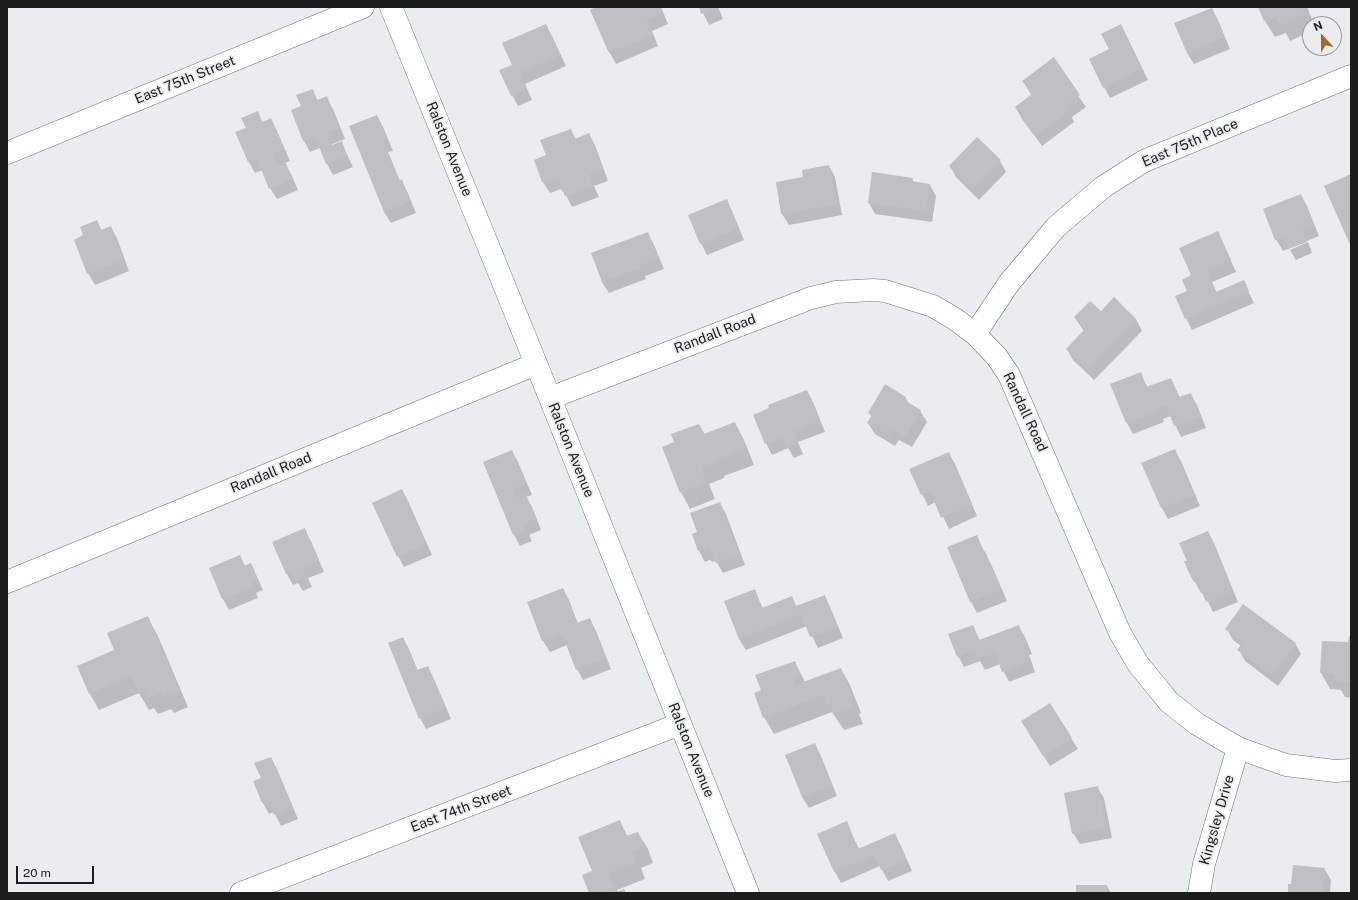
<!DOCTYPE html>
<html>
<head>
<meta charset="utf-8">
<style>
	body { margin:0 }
	#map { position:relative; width:1358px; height:900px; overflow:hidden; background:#e9eded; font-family:"Public Sans",sans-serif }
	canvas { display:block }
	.frame { position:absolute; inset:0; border:8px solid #1c1e1e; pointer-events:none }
	.north { position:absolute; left:1302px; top:16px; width:40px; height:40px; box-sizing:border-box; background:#e9eded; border:1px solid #979a9a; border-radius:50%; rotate:338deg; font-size:11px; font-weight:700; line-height:16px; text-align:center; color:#1c1e1e }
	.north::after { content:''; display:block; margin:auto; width:14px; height:18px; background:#a66431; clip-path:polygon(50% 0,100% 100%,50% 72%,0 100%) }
	.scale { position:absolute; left:16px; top:866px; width:78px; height:18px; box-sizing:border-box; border:2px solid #1c1e1e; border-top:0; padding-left:5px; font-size:12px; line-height:14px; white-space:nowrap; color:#1c1e1e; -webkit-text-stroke:3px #e9eded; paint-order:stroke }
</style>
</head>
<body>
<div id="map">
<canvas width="1358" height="900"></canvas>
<div class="frame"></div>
<div class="north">N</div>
<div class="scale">20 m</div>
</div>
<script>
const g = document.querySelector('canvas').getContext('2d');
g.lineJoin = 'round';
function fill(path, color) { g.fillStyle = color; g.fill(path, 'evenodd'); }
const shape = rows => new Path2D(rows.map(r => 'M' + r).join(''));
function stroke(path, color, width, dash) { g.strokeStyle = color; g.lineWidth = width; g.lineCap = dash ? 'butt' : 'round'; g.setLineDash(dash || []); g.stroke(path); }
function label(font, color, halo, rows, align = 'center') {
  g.font = font + ' "Public Sans",sans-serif'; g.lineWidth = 3.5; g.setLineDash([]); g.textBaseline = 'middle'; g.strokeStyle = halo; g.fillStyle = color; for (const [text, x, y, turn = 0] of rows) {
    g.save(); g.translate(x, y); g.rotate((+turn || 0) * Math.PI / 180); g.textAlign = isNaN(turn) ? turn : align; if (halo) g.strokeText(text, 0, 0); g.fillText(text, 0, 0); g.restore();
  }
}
const shadow = shape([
	[599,7,661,7,668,24,652,31,658,46,616,64,610,53,591,10],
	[700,7,718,7,723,19,709,25],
	[1260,7,1307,7,1314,24,1310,24,1310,32,1290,41,1286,33,1275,37,1265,21],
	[1212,9,1218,20,1230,49,1194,64,1187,53],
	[546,25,552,36,566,66,525,84,532,100,518,106,512,95,513,65],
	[1127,37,1148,80,1110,98,1104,87,1110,50],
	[1053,59,1086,107,1072,117,1074,122,1042,146,1022,119,1016,108,1032,96,1023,81],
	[312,91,318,101,326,98,333,109,345,139,332,144,333,146,341,142,353,167,333,175,327,164,320,148,310,152,304,141,302,107],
	[257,112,263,123,271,119,277,131,290,161,285,163,292,176,298,190,277,199,270,188,263,170,255,173,249,162,237,133,247,129],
	[377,116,383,127,393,151,388,152,400,181,401,181,407,191,416,213,391,223,384,212],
	[570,130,576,139,589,134,595,145,608,181,594,186,599,197,572,207,564,191,563,192,561,189,550,193,543,182,535,161,547,156],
	[1000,161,1006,172,979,200,956,177,950,166],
	[829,166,835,177,842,215,789,225,782,214,804,178],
	[912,179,914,182,930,185,936,196,932,222,875,214,869,203],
	[1301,195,1307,206,1319,236,1283,251,1276,239],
	[726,200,732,211,744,240,707,255,701,243],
	[97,222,102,231,110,227,117,238,129,271,95,285,88,273,84,236],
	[648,233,654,245,664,269,645,276,646,279,609,293,602,282,592,253],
	[1218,233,1236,272,1212,282,1217,293,1243,281,1254,303,1192,330,1176,297,1188,292,1192,276],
	[1308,242,1312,253,1296,260,1290,250],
	[1114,299,1136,319,1142,331,1094,380,1073,360,1067,349,1084,331,1075,318,1101,313],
	[1140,373,1148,388,1171,379,1180,398,1190,394,1197,405,1206,428,1181,437,1171,416,1163,419,1164,422,1133,434,1127,423],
	[807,391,813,402,825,432,798,442,803,454,794,458,788,448,772,455,766,443],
	[905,397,909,404,920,411,927,422,912,447,899,440,895,446,875,434,868,423,872,417,869,413],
	[735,423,744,440,754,465,724,476,724,478,709,484,715,499,690,509,681,492,699,425,705,435],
	[1174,450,1181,461,1200,506,1168,519,1162,508,1143,464],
	[512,451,518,462,532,495,526,497,532,507,541,530,529,535,532,541,520,546,514,535,484,463],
	[948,453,955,464,977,516,949,529,936,502,928,506,911,470],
	[402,490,408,501,432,555,404,567,398,556],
	[720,503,726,514,745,565,723,573,716,561,712,562,710,560,705,562,699,551,693,535,698,533],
	[304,530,311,541,324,572,308,578,312,587,303,591,298,583,293,585,287,574,273,542],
	[1208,532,1214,543,1238,602,1213,612,1203,592,1201,593,1195,582,1186,562,1188,561],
	[976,536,991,564,1007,601,977,613,971,602,949,548],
	[240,556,245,566,251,564,263,590,256,593,258,598,229,610,223,599,211,568],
	[563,589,569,600,578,624,590,620,596,631,611,669,583,680,577,669,567,645,550,652,543,641,529,602],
	[754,591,763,608,791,598,797,607,824,596,830,607,843,638,818,648,807,626,746,650,739,639,725,602],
	[147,617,157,634,188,707,174,713,171,709,158,714,154,708,149,710,139,693,99,710,90,694,115,651],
	[973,626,980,641,1018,626,1025,637,1032,654,1029,655,1035,672,1009,682,1000,664,985,670,980,661,964,667,958,656],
	[1227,629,1295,643,1301,654,1278,686,1245,661,1239,650,1241,646,1233,640],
	[1351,637,1351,698,1345,697,1341,690,1330,689,1321,673,1349,643],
	[403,638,409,649,418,671,428,667,434,679,451,719,426,729,420,718],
	[795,662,805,682,841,669,850,685,861,713,859,714,863,724,844,730,832,712,774,734,764,717,762,691],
	[1029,733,1071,738,1078,749,1050,766],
	[815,745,821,756,837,796,809,808,802,797],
	[271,758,277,769,298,819,281,826,274,812,269,814,263,803,254,782,262,779],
	[1097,787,1104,798,1112,838,1080,844,1073,833],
	[620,822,628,837,638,833,648,849,653,863,641,868,645,879,617,890,618,892,625,893,590,893,593,872],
	[846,822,859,849,895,835,901,846,912,871,888,881,880,866,841,883,835,872,819,834],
	[1324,868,1331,880,1330,893,1289,893],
	[1107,886,1111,893,1077,893]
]);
const building = shape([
	[596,7,660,7,663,13,646,20,653,35,609,53,590,10],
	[699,7,718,7,701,14],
	[1258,7,1305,7,1307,13,1280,25,1276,16,1264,21],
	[1212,8,1224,37,1187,53,1174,23],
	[546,24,560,55,519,73,526,89,511,96,499,70,512,65,502,43],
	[1121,24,1142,68,1103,88,1089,59,1109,49,1101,34],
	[1054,57,1080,95,1065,106,1069,111,1035,136,1015,107,1032,94,1022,81],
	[313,89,317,100,327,96,339,128,327,132,332,145,342,141,347,156,326,164,315,137,303,141,291,110,301,106,296,95],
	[258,111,262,122,271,118,284,149,273,154,278,166,286,163,292,179,269,189,257,159,248,162,235,132,246,128,241,118],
	[377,115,387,139,383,141,399,181,402,179,410,201,384,212,349,126],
	[571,129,575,139,589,133,603,169,589,174,593,186,565,196,559,180,555,181,554,178,542,182,534,160,546,155,540,140],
	[977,137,1001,160,972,189,949,166],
	[829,165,837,204,781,214,776,182,803,177,802,170],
	[872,172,913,178,912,181,930,184,926,211,868,203],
	[1351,174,1351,247,1324,186],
	[1301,194,1313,224,1302,229,1307,242,1288,249,1284,237,1275,240,1263,209],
	[727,199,738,228,700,244,688,215],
	[97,220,101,230,111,226,124,260,87,274,74,240,83,235,80,227],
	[1218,231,1231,260,1207,270,1216,292,1244,280,1249,291,1185,319,1175,296,1187,291,1182,280,1191,275,1179,248],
	[648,232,658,258,640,265,640,268,602,282,591,253],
	[1114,297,1136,319,1087,370,1066,349,1085,329,1074,317,1090,301,1101,311],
	[1141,372,1146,387,1171,378,1179,397,1191,393,1200,416,1174,426,1166,405,1158,408,1159,411,1126,423,1110,384],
	[885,384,906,397,904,400,921,410,905,437,892,429,889,435,867,423,872,415,868,413],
	[807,390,820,420,793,431,798,443,786,448,782,437,765,444,753,415,769,408,768,405],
	[735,422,746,448,715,460,716,462,701,467,706,482,680,493,662,447,674,442,671,434,699,424,704,434],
	[1175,449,1194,495,1161,508,1141,463],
	[512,450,526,484,512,489,515,498,526,494,535,519,524,524,526,530,513,535,483,462],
	[949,452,972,504,941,518,930,491,921,495,909,469],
	[402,489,426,543,397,557,372,503],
	[720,502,739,554,716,563,710,549,704,552,703,549,698,551,692,534,697,532,690,513],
	[305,528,318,561,302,567,306,576,295,580,292,572,286,574,272,542],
	[1208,531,1233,591,1206,602,1197,581,1194,582,1188,571,1184,561,1187,561,1179,543],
	[977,535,984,552,985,551,1001,590,970,602,947,547],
	[240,555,244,566,251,563,258,579,251,582,253,587,222,599,209,568],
	[563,588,577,623,590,618,606,658,576,670,562,634,542,641,527,602],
	[755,589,762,608,792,596,796,606,825,595,837,627,810,637,801,614,739,639,724,601],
	[1243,604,1296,643,1272,675,1237,650,1243,642,1225,629],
	[148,616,179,690,163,697,161,692,148,698,145,691,139,694,131,676,89,694,77,666,114,650,107,633],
	[973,625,979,640,1019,625,1026,643,1023,644,1030,661,1002,672,995,653,978,659,974,650,957,657,948,634],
	[1349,636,1351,636,1351,682,1335,681,1335,674,1320,673,1322,641,1348,642],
	[403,637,417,670,428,666,445,708,419,719,388,643],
	[795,661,800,675,793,678,795,685,841,668,852,697,850,697,854,707,834,714,830,704,827,705,823,695,763,718,754,693,761,690,755,675],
	[1050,703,1072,738,1043,756,1021,721],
	[815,743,832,785,802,797,785,755],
	[271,757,292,807,274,815,268,801,262,803,253,781,261,778,254,763],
	[1098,786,1106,827,1072,834,1064,793],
	[620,820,626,836,638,832,644,846,632,851,636,862,608,873,616,892,624,889,626,893,589,893,582,875,592,871,578,837],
	[847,821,858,849,895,833,906,860,881,870,874,855,834,872,817,834],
	[1293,865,1325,868,1322,893,1288,893,1288,884,1291,884],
	[1076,885,1107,885,1107,893,1076,893]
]);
const minor = shape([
	[391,7,550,398,748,893],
	[7,153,363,7],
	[975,334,1009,283,1056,227,1103,187,1144,161,1351,76],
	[550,398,811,298,836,292,873,290,885,291,933,306,955,319,975,334,997,357,1009,375,1120,633,1138,664,1161,692,1169,702,1197,724,1238,748,1286,765,1335,771,1351,770],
	[7,582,536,364],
	[241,893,680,724],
	[1199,893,1204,864,1238,748]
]);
const streetNames = [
	["East 75th Street",185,80,-22],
	["East 75th Place",1190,143,-23],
	["Ralston Avenue",449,149,68],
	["Randall Road",715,334,-21],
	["Randall Road",1025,412,65],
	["Ralston Avenue",571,450,68],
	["Randall Road",271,473,-22],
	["Ralston Avenue",691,750,68],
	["East 74th Street",461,809,-21],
	["Kingsley Drive",1217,820,-74]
];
fill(shadow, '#0003');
fill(building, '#bdc1c1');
stroke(minor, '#717575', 23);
stroke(minor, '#fff', 22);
label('14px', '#1c1e1e', '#e9eded', streetNames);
</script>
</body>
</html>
